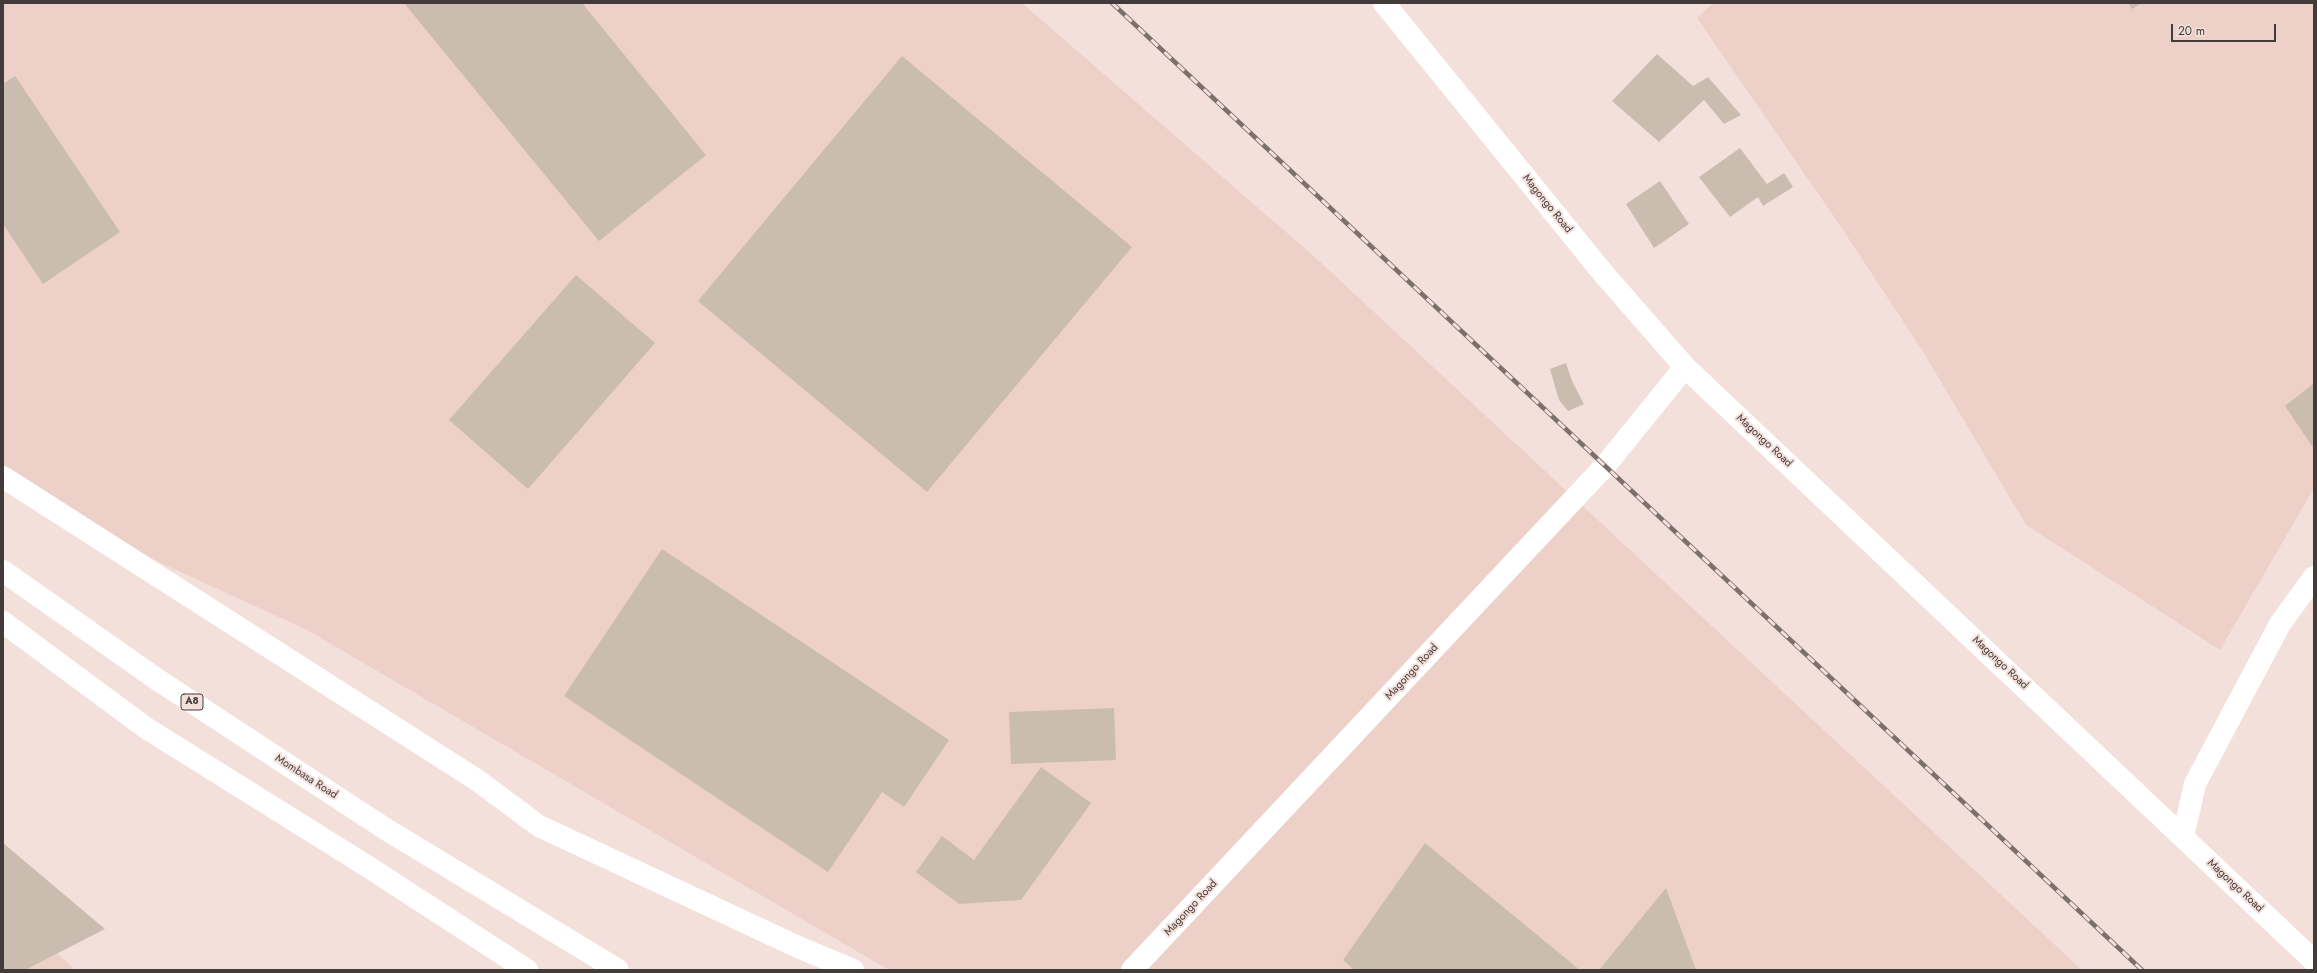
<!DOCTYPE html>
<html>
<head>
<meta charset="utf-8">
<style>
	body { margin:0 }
	#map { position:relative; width:2317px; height:973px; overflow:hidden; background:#f4e0db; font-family:Jost,sans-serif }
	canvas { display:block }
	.frame { position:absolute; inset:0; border:4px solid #433b39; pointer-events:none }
	.scale { position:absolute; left:2171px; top:24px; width:105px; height:18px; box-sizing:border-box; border:2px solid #433b39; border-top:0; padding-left:5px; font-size:12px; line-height:14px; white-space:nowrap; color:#433b39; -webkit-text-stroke:3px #f4e0db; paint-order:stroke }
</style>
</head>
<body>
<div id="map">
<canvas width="2317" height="973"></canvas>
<div class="frame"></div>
<div class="scale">20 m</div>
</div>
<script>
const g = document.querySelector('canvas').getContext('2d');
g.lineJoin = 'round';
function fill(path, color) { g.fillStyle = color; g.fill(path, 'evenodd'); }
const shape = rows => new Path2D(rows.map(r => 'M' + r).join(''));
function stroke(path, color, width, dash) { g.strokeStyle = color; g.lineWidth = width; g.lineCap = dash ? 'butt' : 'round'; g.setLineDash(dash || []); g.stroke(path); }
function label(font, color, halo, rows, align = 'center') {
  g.font = font + ' Jost,sans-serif'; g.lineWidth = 4; g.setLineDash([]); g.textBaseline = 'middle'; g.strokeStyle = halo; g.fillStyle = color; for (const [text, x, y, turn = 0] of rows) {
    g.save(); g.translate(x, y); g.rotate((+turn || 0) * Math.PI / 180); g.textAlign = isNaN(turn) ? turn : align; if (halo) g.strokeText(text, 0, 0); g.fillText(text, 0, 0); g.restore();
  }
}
const built = shape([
	[3,3,1022,3,1317,259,2082,970,889,970,307,630,30,503,3,474],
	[1713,3,2314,3,2314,488,2220,650,2026,525,1922,350,1839,224,1697,18],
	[3,900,75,970,3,970]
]);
const building = shape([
	[404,3,582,3,706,155,599,241],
	[2128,3,2142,3,2132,9],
	[1657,54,1693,86,1708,77,1741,115,1724,124,1704,100,1659,142,1612,101],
	[902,56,1132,247,927,492,698,301],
	[15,76,120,232,43,284,3,224,3,84],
	[1740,148,1767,184,1784,173,1793,187,1763,206,1758,197,1730,217,1699,177],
	[1660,181,1689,224,1654,248,1626,204],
	[576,275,655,343,528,489,449,420],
	[1566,363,1572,381,1584,404,1568,411,1559,400,1550,369],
	[2314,383,2314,449,2285,406],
	[662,549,949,740,904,807,882,792,828,872,564,696],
	[1114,708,1116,760,1011,764,1009,712],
	[1041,767,1091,803,1021,900,959,904,916,872,942,836,974,860],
	[3,843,105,929,25,970,3,970],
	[1425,843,1580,970,1354,970,1343,960],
	[1666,888,1696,970,1599,970]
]);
const minor = shape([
	[2183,837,2195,784,2280,624,2314,577]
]);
const tertiary = shape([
	[1685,367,2314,961]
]);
const secondary = shape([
	[1132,970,1604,467,1685,367,1603,273,1384,3]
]);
const trunk = shape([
	[3,477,477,780,539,826,798,947,853,970],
	[3,571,155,678,384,828,618,970],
	[3,622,146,728,370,868,527,970]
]);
const rail = shape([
	[1112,3,2142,970]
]);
const shields = [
	[192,702,22]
];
const shieldNames = [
	["A8",192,702]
];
const streetNames = [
	["Magongo Road",1547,204,51],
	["Magongo Road",1764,441,43],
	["Magongo Road",2000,663,43],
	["Magongo Road",1412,672,-47],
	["Mombasa Road",306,777,33],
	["Magongo Road",2235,886,43],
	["Magongo Road",1191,908,-47]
];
fill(built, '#edd1c9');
fill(building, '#cabdb0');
stroke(minor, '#fff', 22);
stroke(tertiary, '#fff', 22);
stroke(secondary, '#fff', 22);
stroke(trunk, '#fff', 22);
stroke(rail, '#7c706d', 4.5);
stroke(rail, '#f4e0db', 3, [9]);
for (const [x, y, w] of shields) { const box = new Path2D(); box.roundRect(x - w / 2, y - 8, w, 16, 3); g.fillStyle = '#f4e0db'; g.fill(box); stroke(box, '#433b39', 1); }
label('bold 10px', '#433b39', null, shieldNames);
label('11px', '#433b39', '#f4e0db', streetNames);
</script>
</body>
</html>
